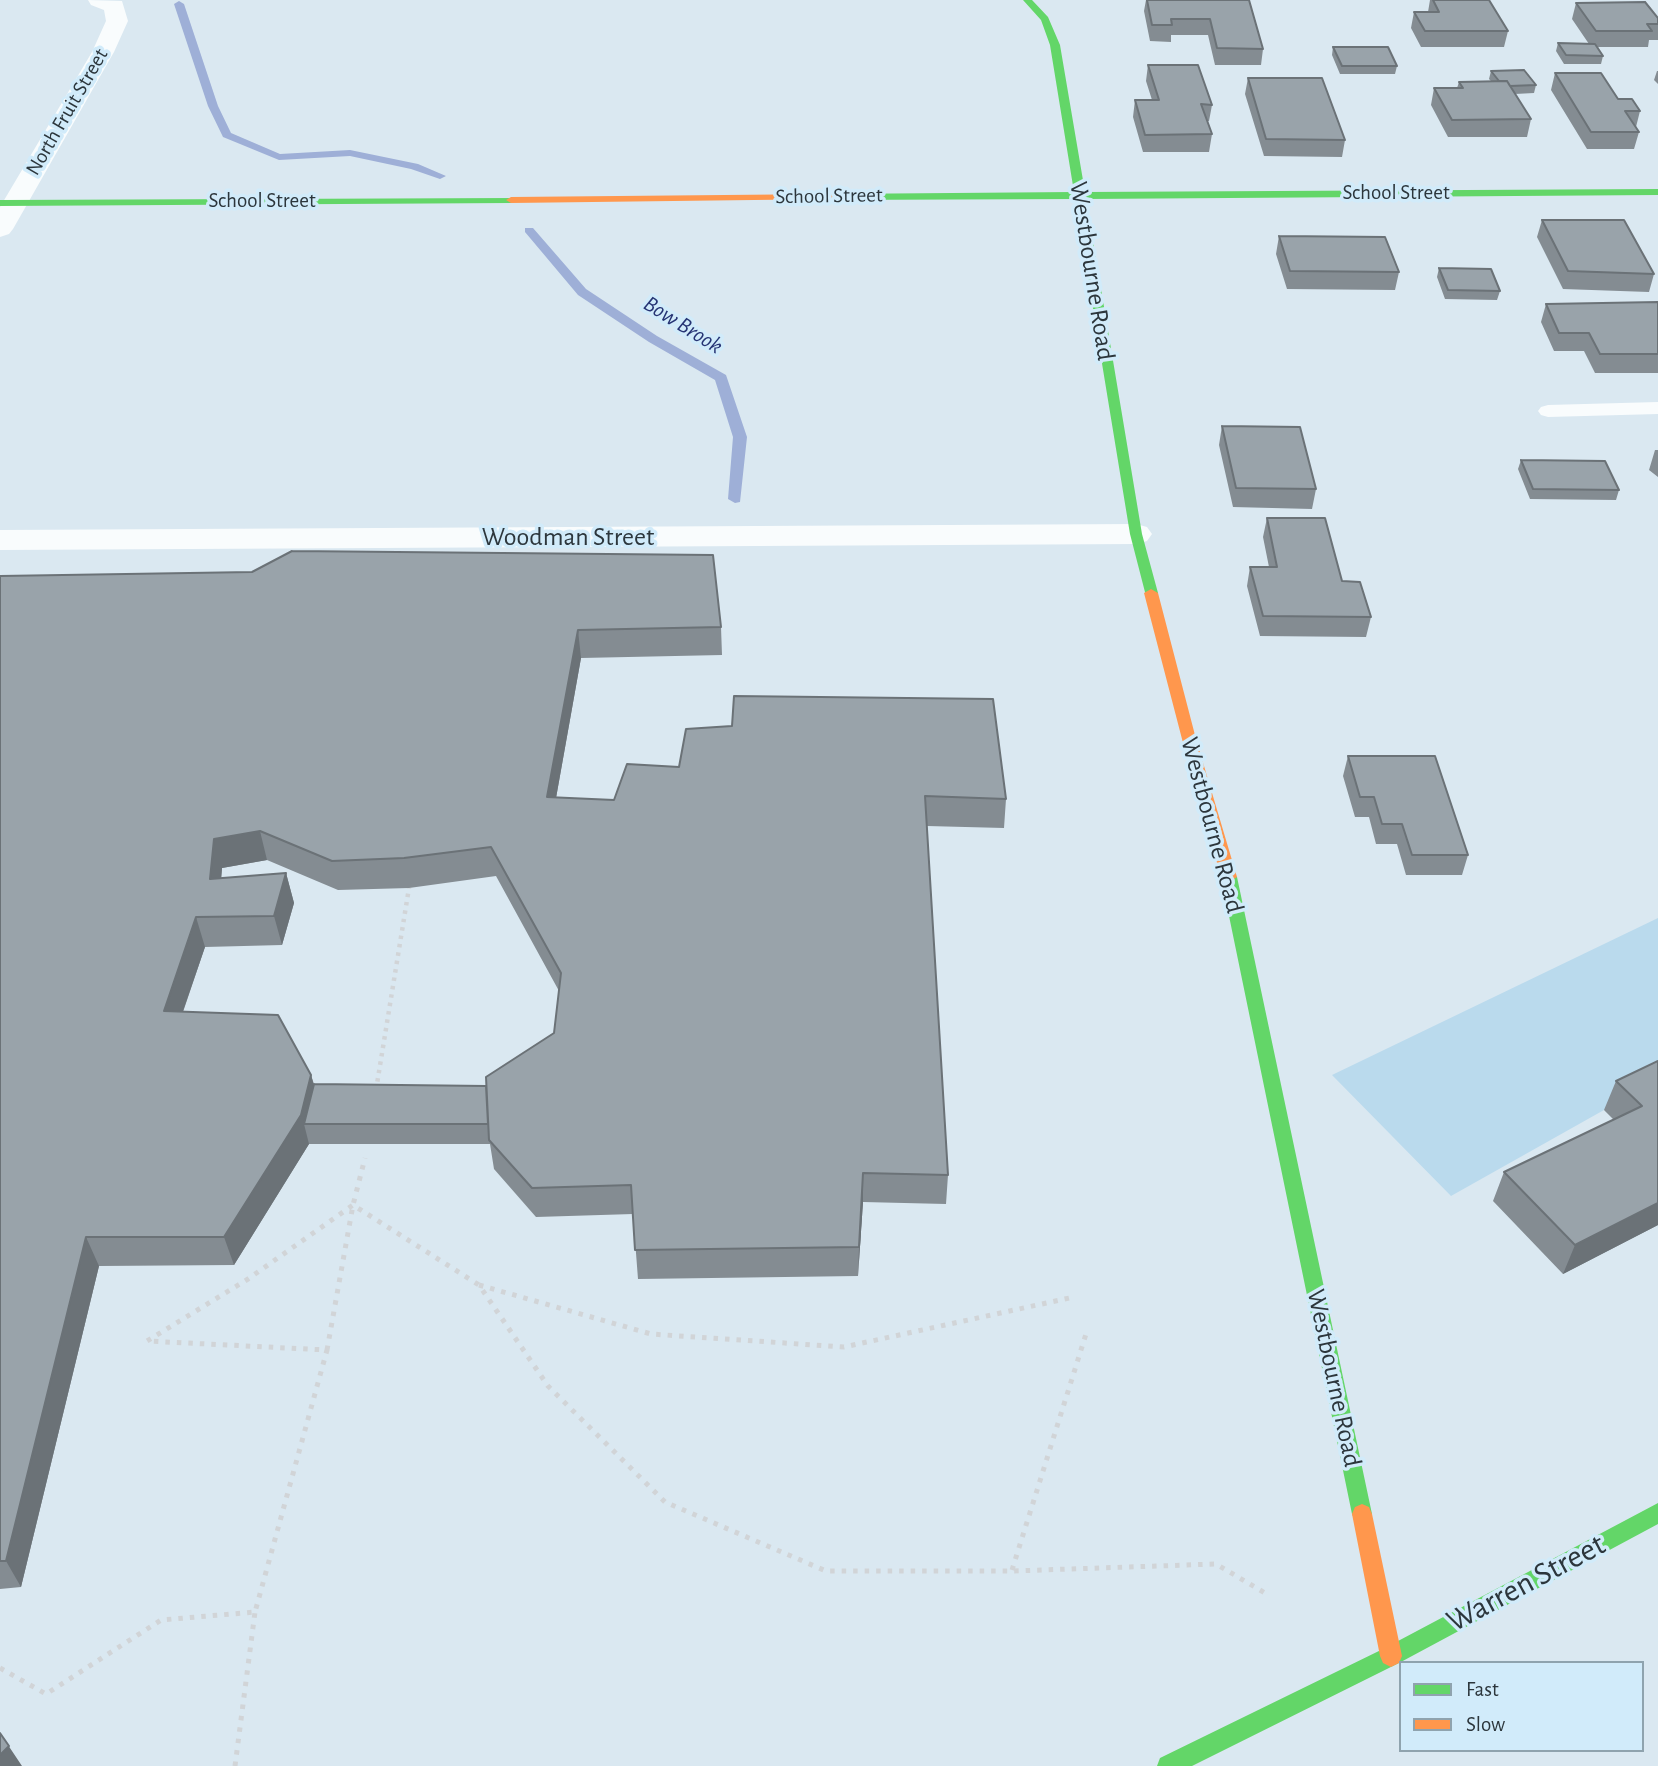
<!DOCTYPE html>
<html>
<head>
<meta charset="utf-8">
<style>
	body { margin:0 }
	#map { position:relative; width:1658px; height:1766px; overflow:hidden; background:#dae8f1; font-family:"Alegreya Sans",sans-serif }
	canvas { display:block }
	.legend { position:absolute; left:1399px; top:1661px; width:245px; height:91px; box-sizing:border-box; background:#d1ebfa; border:2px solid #8fa3ae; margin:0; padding:9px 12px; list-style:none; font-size:21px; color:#2c363c }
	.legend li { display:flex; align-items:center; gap:14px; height:35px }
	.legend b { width:35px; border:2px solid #8fa3ae }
</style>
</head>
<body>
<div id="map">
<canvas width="1658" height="1766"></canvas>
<ul class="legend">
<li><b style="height:9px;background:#63d668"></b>Fast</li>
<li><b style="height:9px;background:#ff974d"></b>Slow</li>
</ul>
</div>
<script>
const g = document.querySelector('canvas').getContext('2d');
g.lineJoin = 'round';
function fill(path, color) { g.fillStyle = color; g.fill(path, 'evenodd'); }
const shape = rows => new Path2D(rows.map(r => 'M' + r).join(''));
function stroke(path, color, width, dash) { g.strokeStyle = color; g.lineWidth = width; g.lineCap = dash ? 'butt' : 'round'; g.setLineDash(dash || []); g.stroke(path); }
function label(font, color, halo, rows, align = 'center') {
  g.font = font + ' "Alegreya Sans",sans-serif'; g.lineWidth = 7; g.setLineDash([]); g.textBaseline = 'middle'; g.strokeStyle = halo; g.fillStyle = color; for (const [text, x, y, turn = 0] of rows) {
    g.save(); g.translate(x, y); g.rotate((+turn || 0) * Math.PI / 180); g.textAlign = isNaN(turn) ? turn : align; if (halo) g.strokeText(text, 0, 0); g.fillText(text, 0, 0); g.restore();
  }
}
const green = shape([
	[1658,918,1658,1085,1604,1110,1451,1196,1332,1075]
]);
const stream = shape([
	[179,1,184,4,218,106,231,133,280,154,350,150,418,164,446,176,440,179,411,169,350,156,279,160,223,137,208,106,174,4,179,1],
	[525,228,533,228,586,289,657,336,726,375,747,437,740,502,735,503,728,499,733,437,715,380,649,342,578,295,525,232,525,228]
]);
const pathFar1 = shape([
	[376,1090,409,888]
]);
const path = shape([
	[479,1285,651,1334,844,1347,1074,1297],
	[327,1350,353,1205,365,1158],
	[1012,1570,1086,1334],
	[0,1668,46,1694,161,1620,255,1612,327,1350,147,1341,248,1279,353,1205,479,1285,548,1386,665,1502,826,1571,1012,1571,1216,1564,1265,1593],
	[235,1766,255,1612]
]);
const lane = shape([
	[1658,402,1658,414,1548,417,1541,415,1538,411,1541,407,1548,405,1658,402]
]);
const street = shape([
	[88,0,122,1,128,21,114,52,13,229,9,234,0,237,0,207,92,52,106,21,104,10,91,5,88,0],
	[1136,524,1147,527,1152,534,1147,541,1136,544,0,550,0,530,1136,524]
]);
const fast = shape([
	[1023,0,1032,0,1048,17,1060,45,1085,192,1658,189,1658,195,1086,199,1142,534,1158,593,1151,597,1146,596,1130,534,1075,199,831,200,826,197,831,194,1074,192,1050,45,1041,20,1023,0],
	[515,198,516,200,511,203,0,206,0,200,515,198],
	[1229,872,1237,877,1372,1514,1369,1521,1362,1524,1355,1521,1352,1514,1221,877,1229,872],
	[1658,1503,1658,1524,1399,1663,1192,1766,1157,1766,1160,1758,1383,1649,1658,1503]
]);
const slow = shape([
	[831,194,836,197,835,199,511,203,506,200,511,197,831,194],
	[1151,589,1158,593,1196,739,1237,877,1229,882,1221,877,1182,739,1144,593,1151,589],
	[1362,1504,1369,1507,1372,1514,1402,1656,1399,1663,1391,1667,1383,1663,1380,1656,1352,1514,1355,1507,1362,1504]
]);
const wall = shape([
	[1146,0,1249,0,1263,49,1261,65,1215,65,1208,35,1171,35,1171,42,1150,41,1144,11],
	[1430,0,1489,0,1508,31,1504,47,1421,47,1411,28,1414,12,1428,12],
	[1576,3,1658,18,1658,40,1649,40,1648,47,1598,47,1603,56,1601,64,1564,64,1556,51,1558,43,1589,44,1572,19],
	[1333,47,1397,66,1395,74,1340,74,1332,55],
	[1148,65,1212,105,1209,121,1207,121,1212,134,1209,152,1143,152,1133,117,1135,100,1152,100,1146,81],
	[1491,71,1536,85,1534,93,1515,94,1531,119,1527,137,1448,137,1431,105,1434,88,1457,88,1459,82,1491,81,1489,79],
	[1657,71,1658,71,1658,84,1654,80],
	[1555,73,1618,99,1640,111,1636,127,1639,132,1634,149,1587,149,1551,90],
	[1248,78,1345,140,1342,157,1264,156,1245,94],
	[1542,220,1654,274,1649,292,1563,289,1537,237],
	[1279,236,1399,272,1395,290,1287,289,1276,254],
	[1439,268,1500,291,1497,300,1445,299,1437,277],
	[1658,302,1658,373,1595,373,1584,351,1554,351,1541,322,1546,304],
	[1222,426,1316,489,1312,509,1233,507,1219,445],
	[1655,450,1658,450,1658,477,1649,470],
	[1521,460,1619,490,1616,500,1530,499,1518,469],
	[1267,518,1342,581,1371,617,1366,637,1260,636,1247,586,1250,567,1269,567,1263,537],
	[252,572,721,627,722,655,581,658,556,798,614,800,627,764,1006,799,1004,828,927,826,948,1175,946,1204,863,1202,858,1276,638,1279,633,1214,536,1217,494,1169,490,1144,309,1144,234,1265,99,1266,21,1587,0,1589,0,576],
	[267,860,338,890,409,888,496,876,559,991,554,1033,486,1086,314,1084,311,1075,183,1012,205,947,282,945,294,903,286,873,221,878,222,868],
	[1348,756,1468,855,1462,875,1406,875,1397,844,1376,844,1369,817,1355,817,1343,776],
	[1658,1061,1658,1225,1563,1274,1493,1201,1504,1172,1614,1120,1604,1110,1616,1081]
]);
const shadedWall = shape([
	[578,630,581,658,551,826,547,797],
	[260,831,267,860,222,868,219,909,210,879,214,839],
	[286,873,294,903,282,945,274,916],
	[196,917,205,947,173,1040,164,1011],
	[311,1075,319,1104,304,1124,309,1144,234,1265,224,1237],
	[863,1173,863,1202,858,1276,859,1247],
	[1658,1203,1658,1225,1563,1274,1575,1245],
	[86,1237,99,1266,21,1587,6,1561],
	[0,1733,22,1766,0,1766]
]);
const building = shape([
	[1147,0,1249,0,1263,49,1217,48,1210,19,1171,19,1172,25,1152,25,1147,0],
	[1433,0,1489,0,1508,31,1425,31,1414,12,1439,12,1433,0],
	[1645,2,1658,18,1658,24,1647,24,1652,31,1596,31,1576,3,1645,2],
	[1558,43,1595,44,1603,56,1566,55,1558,43],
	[1333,47,1388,47,1397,66,1342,66,1333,47],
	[1148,65,1198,65,1212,105,1201,104,1212,134,1145,135,1135,100,1159,100,1148,65],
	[1524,70,1536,85,1510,86,1507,81,1499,81,1491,71,1524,70],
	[1555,73,1601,73,1618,99,1632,99,1640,111,1625,111,1639,132,1591,132,1555,73],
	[1248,78,1322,78,1345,140,1266,139,1248,78],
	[1507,81,1531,119,1452,120,1434,88,1463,88,1459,82,1507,81],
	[1542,220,1624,220,1654,274,1568,271,1542,220],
	[1279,236,1385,237,1399,272,1290,271,1279,236],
	[1439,268,1491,269,1500,291,1448,290,1439,268],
	[1658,302,1658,354,1600,354,1589,333,1559,333,1546,304,1658,302],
	[1222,426,1300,427,1316,489,1236,488,1222,426],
	[1521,460,1605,461,1619,490,1533,489,1521,460],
	[1267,518,1325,518,1342,581,1360,582,1371,617,1263,616,1250,567,1277,567,1267,518],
	[292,551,713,555,721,627,578,630,547,797,614,800,627,764,679,767,686,729,732,726,734,696,993,699,1006,799,925,796,948,1175,863,1173,859,1247,635,1250,631,1185,532,1188,489,1140,486,1077,554,1033,561,973,491,847,404,858,332,861,260,831,214,839,210,879,286,873,274,916,196,917,164,1011,278,1015,311,1075,301,1115,224,1237,86,1237,6,1561,0,1561,0,576,252,572,292,551],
	[1348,756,1435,756,1468,855,1412,855,1402,824,1382,824,1374,797,1360,797,1348,756],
	[1658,1061,1658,1203,1575,1245,1504,1172,1642,1106,1616,1081,1658,1061],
	[314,1084,486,1086,488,1124,304,1124,314,1084],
	[0,1733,9,1746,0,1755,0,1733]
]);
const farStreetnames = [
	["North Fruit Street",67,112,-60],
	["School Street",1396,193],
	["School Street",829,196,-1],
	["School Street",262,201]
];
const farWaternames = [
	["Bow Brook",683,325,32]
];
const streetNames = [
	["Westbourne Road",1092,271,81],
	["Woodman Street",568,537],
	["Westbourne Road",1212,825,75],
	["Westbourne Road",1334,1378,78]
];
const nearStreetnames = [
	["Warren Street",1526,1583,-28]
];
fill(green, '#badaed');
fill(stream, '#9eafd7');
stroke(pathFar1, '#d1d4d7', 4.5, [3.5, 5]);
stroke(path, '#d1d4d7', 5, [4.5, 7]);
fill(lane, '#f9fcfd');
fill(street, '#f9fcfd');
fill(fast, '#63d668');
fill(slow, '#ff974d');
fill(wall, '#848c92');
fill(shadedWall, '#6b7277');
fill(building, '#99a3aa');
stroke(building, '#6b7277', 2);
label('21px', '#2c363c', '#d1ebfa', farStreetnames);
label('italic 23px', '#263474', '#d1ebfa', farWaternames);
label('26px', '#2c363c', '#d1ebfa', streetNames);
label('32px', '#2c363c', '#d1ebfa', nearStreetnames);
</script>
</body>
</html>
